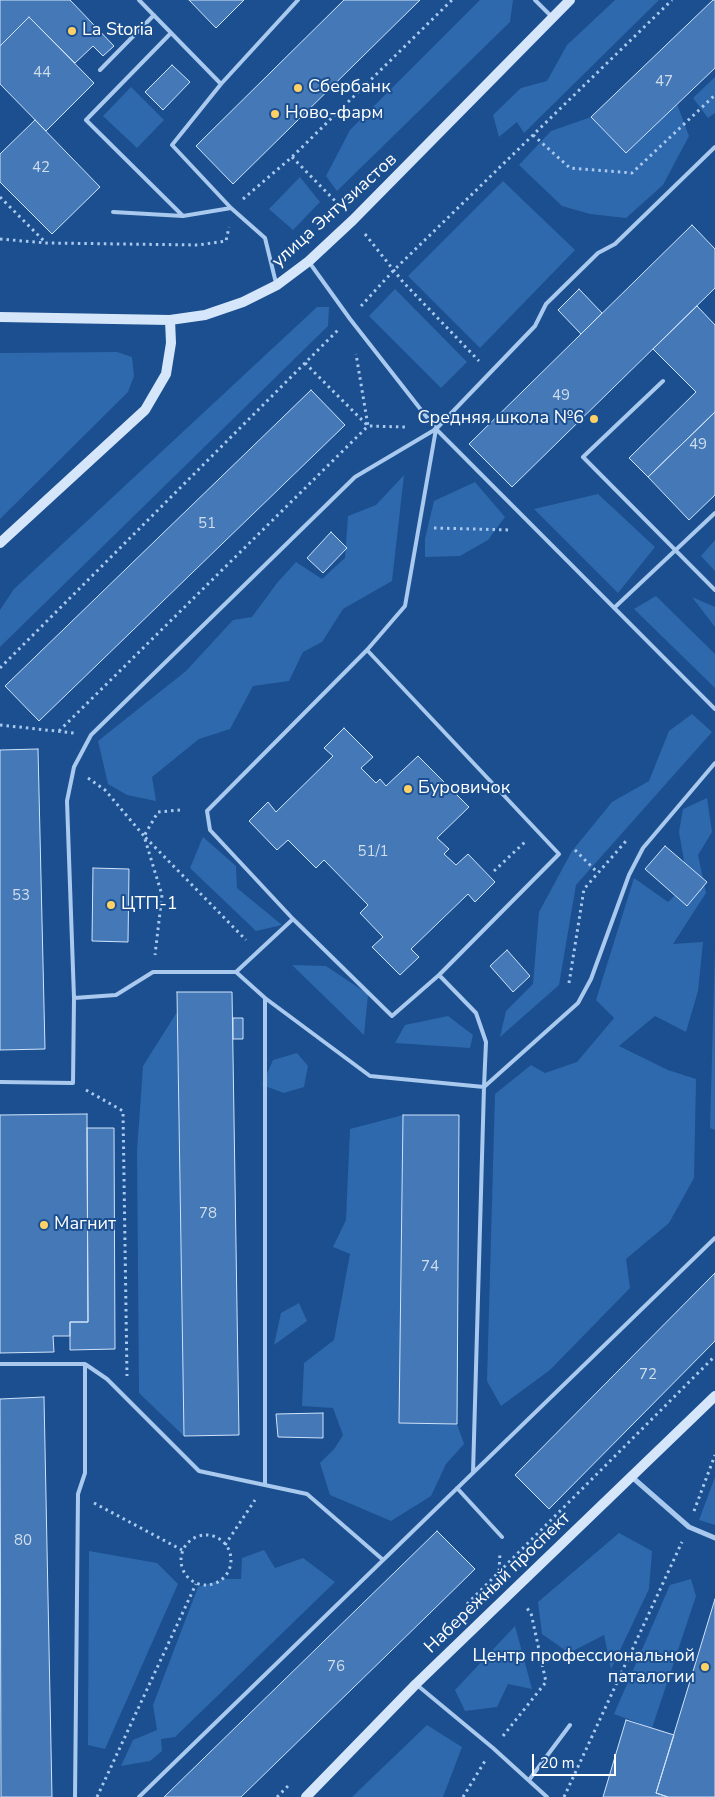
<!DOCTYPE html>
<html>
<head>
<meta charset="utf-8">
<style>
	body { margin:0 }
	#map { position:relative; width:715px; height:1797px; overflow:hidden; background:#1b4f8f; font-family:"Nunito Sans",sans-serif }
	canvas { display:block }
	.scale { position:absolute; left:532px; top:1754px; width:84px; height:22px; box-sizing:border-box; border:2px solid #fff; border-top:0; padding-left:6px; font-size:15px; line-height:18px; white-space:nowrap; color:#fff; -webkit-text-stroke:4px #1b4f8f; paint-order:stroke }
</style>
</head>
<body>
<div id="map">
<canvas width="715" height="1797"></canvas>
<div class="scale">20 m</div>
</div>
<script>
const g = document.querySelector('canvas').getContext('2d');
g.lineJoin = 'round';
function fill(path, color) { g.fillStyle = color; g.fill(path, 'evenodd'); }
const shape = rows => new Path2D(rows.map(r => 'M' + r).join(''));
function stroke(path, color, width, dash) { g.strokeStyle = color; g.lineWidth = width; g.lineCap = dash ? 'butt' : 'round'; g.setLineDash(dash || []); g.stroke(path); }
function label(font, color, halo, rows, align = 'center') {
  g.font = font + ' "Nunito Sans",sans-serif'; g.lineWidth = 4; g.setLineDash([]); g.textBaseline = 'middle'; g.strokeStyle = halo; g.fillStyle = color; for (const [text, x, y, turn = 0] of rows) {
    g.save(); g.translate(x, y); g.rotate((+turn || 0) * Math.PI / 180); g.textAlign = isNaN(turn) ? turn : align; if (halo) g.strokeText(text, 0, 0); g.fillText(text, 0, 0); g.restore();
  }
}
const green = shape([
	[480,0,513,0,510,22,337,191,326,176,350,130],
	[615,0,659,0,524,133,517,122,499,137,493,115,521,88,547,81,567,45],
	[715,77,715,113,708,118,693,98],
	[131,87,164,120,137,148,103,116],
	[677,104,689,136,663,185,626,218,590,214,562,206,519,165,551,131,591,117,626,153],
	[300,177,320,202,293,230,269,209],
	[503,181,575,250,480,348,408,276],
	[395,289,467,362,441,388,369,316],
	[317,307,329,307,328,326,0,647,0,610,14,589],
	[117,352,132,357,134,376,128,392,0,519,0,353],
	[404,475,392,581,343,609,322,642,303,652,289,681,253,686,230,729,199,739,152,777,156,801,127,795,108,784,98,741,186,671,233,620,252,617,277,583,296,562,322,579,345,558,348,516,376,505],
	[475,482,505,517,488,540,460,556,425,557,425,539,434,501],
	[598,494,655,547,618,593,534,509],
	[715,540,715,571,701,556],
	[656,596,715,654,715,688,634,609],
	[692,597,715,607,715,627],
	[692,714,712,732,576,885,559,985,500,1037,506,1011,533,984,539,912,572,851,612,802,649,781,669,731],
	[707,798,712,832,698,855,706,893,673,944,703,942,698,991,686,1032,655,1016,619,1046,668,1070,696,1079,694,1178,669,1223,626,1259,630,1288,550,1370,501,1406,487,1381,495,1094,531,1065,545,1073,577,1062,614,1018,596,1000,634,878,668,902,688,883,679,832,683,809],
	[203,837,236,866,237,888,282,925,256,931,190,868],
	[715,950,715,1130,710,1128],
	[292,965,326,966,368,994,364,1035],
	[177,1012,184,1436,139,1393,137,1151,143,1066],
	[448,1016,473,1035,470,1048,395,1043,405,1025],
	[297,1053,308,1066,304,1087,284,1093,262,1085,273,1060],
	[403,1115,399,1423,457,1424,464,1444,446,1464,431,1496,391,1521,330,1495,320,1463,335,1448,343,1435,333,1408,302,1406,304,1363,334,1340,350,1254,333,1247,346,1220,350,1129],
	[299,1303,307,1321,274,1345,281,1313],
	[715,1477,715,1525,699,1520],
	[619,1533,652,1551,649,1589,611,1669,604,1635,569,1653,542,1634,538,1602],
	[264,1550,275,1568,303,1558,335,1582,175,1737,161,1739,162,1751,150,1761,121,1766,133,1740,157,1730,153,1705,198,1587,225,1579,241,1579,242,1558],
	[89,1551,157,1563,178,1584,105,1749,88,1745],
	[691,1579,696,1596,652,1728,614,1714,670,1585],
	[515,1626,532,1689,508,1684,497,1707,465,1711,455,1690],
	[427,1725,462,1747,443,1797,352,1797]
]);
const building = shape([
	[0,0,70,0,114,46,103,56,93,46,75,63,29,17,0,46,0,0],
	[189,0,244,0,216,28,189,0],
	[344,0,420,0,233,184,196,146,344,0],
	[713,0,715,0,715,68,626,153,591,117,713,0],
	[29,17,94,83,46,131,0,84,0,46,29,17],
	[172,65,190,82,163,110,145,92,172,65],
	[35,120,100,187,52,234,0,182,0,154,35,120],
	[692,225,715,249,715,288,512,487,469,444,692,225],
	[579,289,602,313,581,334,558,310,579,289],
	[697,306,715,325,715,412,648,477,629,458,696,392,653,349,697,306],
	[311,390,345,425,39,721,5,686,311,390],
	[715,412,715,495,689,520,648,477,715,412],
	[331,532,347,548,323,573,307,558,331,532],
	[344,728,373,757,361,768,376,783,380,779,386,786,418,756,469,807,437,838,449,849,444,854,456,865,468,854,495,882,475,902,468,894,411,949,419,957,400,975,372,947,383,937,360,913,368,905,324,860,316,868,288,840,277,850,249,821,268,802,276,812,333,756,324,748,344,728],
	[38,749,45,1049,0,1050,0,750,38,749],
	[665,846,707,882,687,906,645,869,665,846],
	[93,868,129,869,128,942,92,941,93,868],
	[507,950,530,976,513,992,490,966,507,950],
	[177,992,232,992,239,1435,184,1436,177,992],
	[233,1018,243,1018,243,1039,233,1039,233,1018],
	[87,1114,88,1322,70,1322,70,1336,53,1336,54,1352,0,1353,0,1115,87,1114],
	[403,1115,459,1115,457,1424,399,1423,403,1115],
	[87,1128,114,1128,115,1349,70,1350,70,1322,88,1322,87,1128],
	[715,1273,715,1341,549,1509,515,1475,715,1273],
	[44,1397,52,1797,1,1797,0,1399,44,1397],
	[323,1413,323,1438,278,1437,276,1414,323,1413],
	[437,1531,475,1569,428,1615,241,1797,164,1797,437,1531],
	[715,1599,715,1797,668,1797,656,1793,715,1599],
	[626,1720,674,1735,656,1793,668,1797,603,1797,626,1720]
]);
const path = shape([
	[533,135,570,168,632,173,715,95],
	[292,157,341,207],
	[0,197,46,243],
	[243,199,292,157,452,0],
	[365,234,403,282,479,361],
	[0,239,46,243,198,245,226,241,229,227],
	[361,306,394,270,672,0],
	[305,363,368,426,405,427],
	[434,528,512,530],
	[0,668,339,329],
	[0,725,74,733],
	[59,731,368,426,356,354],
	[88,778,105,790,144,836,162,895,155,955],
	[180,810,158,812,144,836,246,940],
	[575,850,598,873],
	[494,871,526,841],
	[569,983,584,889,626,841],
	[86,1090,123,1111,127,1376],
	[94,1503,182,1550],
	[694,1511,715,1455],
	'181 1560a25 25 0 1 1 50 0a25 25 0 1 1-50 0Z',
	[225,1545,255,1500],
	[499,1571,500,1553],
	[467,1604,715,1356],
	[503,1736,546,1682,531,1613,525,1606],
	[97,1797,196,1584],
	[277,1797,289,1785],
	[463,1797,485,1761],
	[564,1797,682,1542]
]);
const lane = shape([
	[139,0,221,84],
	[535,0,551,16],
	[171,33,86,120,183,216],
	[100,70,154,15],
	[113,212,183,216,231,208],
	[309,262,350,319,436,429,715,709],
	[276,283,265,238,231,208,172,145,221,84,298,0],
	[663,381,583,457,715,590],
	[614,608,715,513],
	[367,650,559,854,439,975,392,1016,293,919,210,830,207,811,367,650,405,606,436,429],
	[236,972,293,919],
	[74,998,116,995,153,972,236,972,265,998,370,1076,484,1087,486,1042,476,1013,439,975],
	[265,998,265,1485],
	[0,1082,73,1083,74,998,67,801,74,767,91,735,355,477,436,429,535,326,546,304,598,253,615,244,715,147],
	[0,1364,85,1364,107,1379,199,1471,307,1494,382,1559],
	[473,1473,484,1087,578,1003,591,979,629,875,643,848,715,763],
	[457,1488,502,1537],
	[417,1685,493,1748,547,1797],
	[529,1780,570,1725],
	[75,1797,78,1494,85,1473,85,1364],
	[139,1797,715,1238]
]);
const street = shape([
	[632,1477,689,1527,715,1538]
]);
const secondary = shape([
	[0,317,170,320,205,315,243,302,277,285,309,261,353,220,570,0],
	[0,543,145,410,166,374,171,343,170,320],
	[306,1797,416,1684,715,1396]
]);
const markers = [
	[72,31,5,"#ffd166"],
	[298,88,5,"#ffd166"],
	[275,114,5,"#ffd166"],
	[594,419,5,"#ffd166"],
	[408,789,5,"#ffd166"],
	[111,905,5,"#ffd166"],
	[44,1225,5,"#ffd166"],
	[705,1667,5,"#ffd166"]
];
const numberNames = [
	["44",42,73],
	["47",664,82],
	["42",41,168],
	["49",561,396],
	["49",698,445],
	["51",207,524],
	["51/1",373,852],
	["53",21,896],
	["78",208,1214],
	["74",430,1267],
	["72",648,1375],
	["80",23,1541],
	["76",336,1667]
];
const poiNames = [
	["La Storia",82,31],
	["Сбербанк",308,88],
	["Ново-фарм",285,114],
	["Средняя школа №6",584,419,"right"],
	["Буровичок",418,789],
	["ЦТП-1",121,905],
	["Магнит",54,1225],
	["Центр профессиональной",695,1657,"right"],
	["паталогии",695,1678,"right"]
];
const streetNames = [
	["улица Энтузиастов",335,211,-42],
	["Набережный проспект",498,1583,-44]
];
fill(green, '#2e69ad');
fill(building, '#4478b7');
stroke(building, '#cfe3fa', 1);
stroke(path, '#a9c9ee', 3, [2.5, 4]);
stroke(lane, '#a9c9ee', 4);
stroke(street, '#a9c9ee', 5);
stroke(secondary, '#d6e6fa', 10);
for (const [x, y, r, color] of markers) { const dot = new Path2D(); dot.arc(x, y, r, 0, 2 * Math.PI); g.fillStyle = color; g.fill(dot); stroke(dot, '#1b4f8f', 2); }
label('15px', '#d0dded', null, numberNames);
label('18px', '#fff', '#1b4f8f', poiNames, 'left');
label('18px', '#fff', '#1b4f8f', streetNames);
</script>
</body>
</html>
